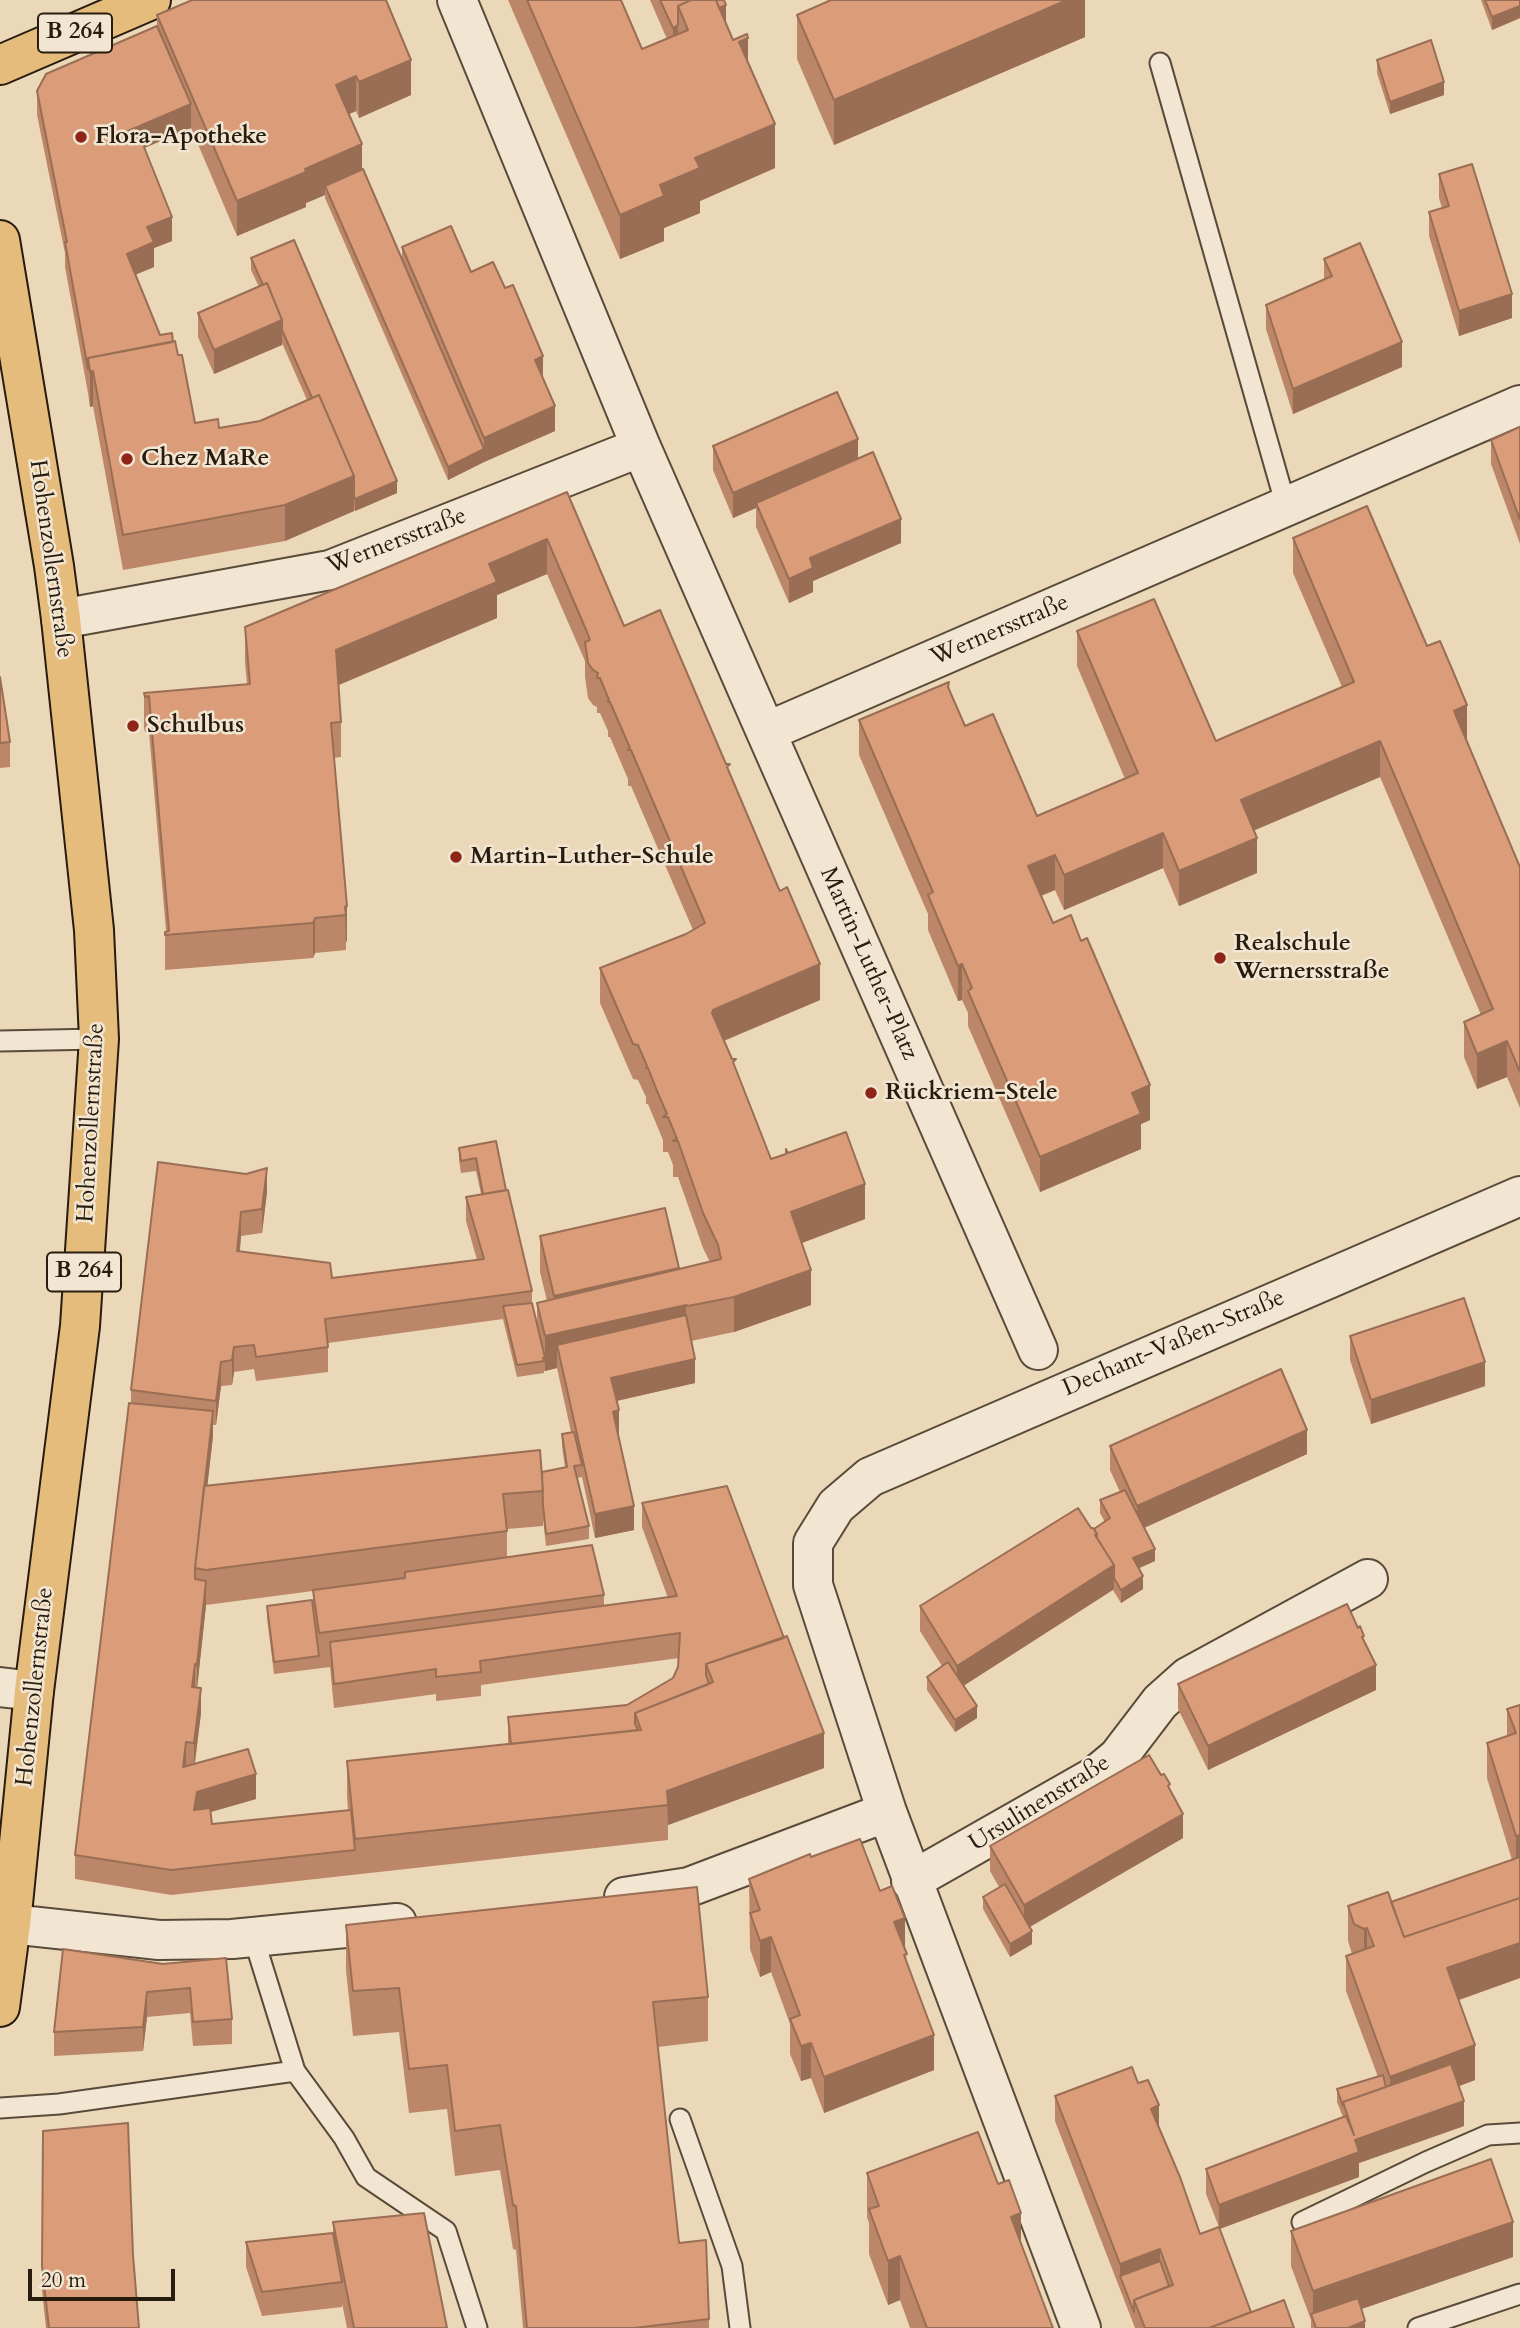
<!DOCTYPE html>
<html>
<head>
<meta charset="utf-8">
<style>
	body { margin:0 }
	#map { position:relative; width:1520px; height:2328px; overflow:hidden; background:#ebd8b9; font-family:Cardo,serif }
	canvas { display:block }
	.scale { position:absolute; left:28px; top:2269px; width:147px; height:32px; box-sizing:border-box; border:4px solid #271c0e; border-top:0; padding-left:9px; font-size:21px; line-height:24px; white-space:nowrap; color:#271c0e; -webkit-text-stroke:5px #f2e6d2; paint-order:stroke }
</style>
</head>
<body>
<div id="map">
<canvas width="1520" height="2328"></canvas>
<div class="scale">20 m</div>
</div>
<script>
const g = document.querySelector('canvas').getContext('2d');
g.lineJoin = 'round';
const shape = rows => new Path2D(rows.map(r => 'M' + r).join(''));
function stroke(path, color, width, dash) { g.strokeStyle = color; g.lineWidth = width; g.lineCap = dash ? 'butt' : 'round'; g.setLineDash(dash || []); g.stroke(path); }
function fill(path, color) { g.fillStyle = color; g.fill(path, 'evenodd'); }
function label(font, color, halo, rows, align = 'center') {
  g.font = font + ' Cardo,serif'; g.lineWidth = 5; g.setLineDash([]); g.textBaseline = 'middle'; g.strokeStyle = halo; g.fillStyle = color; for (const [text, x, y, turn = 0] of rows) {
    g.save(); g.translate(x, y); g.rotate((+turn || 0) * Math.PI / 180); g.textAlign = isNaN(turn) ? turn : align; if (halo) g.strokeText(text, 0, 0); g.fillText(text, 0, 0); g.restore();
  }
}
const service = shape([
	[1160,63,1286,506],
	[0,1041,99,1039],
	[253,1936,295,2071],
	[0,2108,59,2104,295,2071,344,2138,366,2177,446,2231,477,2328],
	[680,2119,732,2266,740,2328],
	[1302,2222,1426,2162,1488,2135,1520,2133],
	[1418,2328,1520,2294]
]);
const minor = shape([
	[457,0,641,447,766,732,1520,405],
	[61,619,330,570,641,447],
	[766,732,1038,1350],
	[0,1687,34,1691],
	[911,1881,1094,1777,1118,1757,1160,1702,1188,1677,1368,1579],
	[624,1897,689,1887,887,1812],
	[11,1924,159,1940,232,1939,397,1923],
	[1081,2328,887,1812,813,1585,813,1543,836,1506,870,1477,1520,1196]
]);
const primary = shape([
	[0,65,151,0],
	[0,240,54,566,61,619,94,930,99,1039,80,1326,34,1691,11,1924,0,2007]
]);
const wall = shape([
	[192,0,411,95,359,118,356,111,349,114,362,170,402,261,402,247,471,272,543,378,555,431,484,462,448,480,325,198,325,195,306,203,306,207,237,236,191,128,144,148,172,241,154,248,154,267,135,275,160,335,173,342,178,355,195,423,219,428,260,421,307,400,282,343,282,345,214,374,198,337,198,313,259,287,251,270,251,258,397,493,355,511,354,509,354,511,285,541,123,570,93,406,90,407,88,393,65,267,65,253,37,115,37,91,157,26,157,15],
	[508,0,621,0,642,49,667,39,650,0,724,0,726,23,733,40,748,63,775,168,700,201,700,213,664,228,664,241,620,259],
	[1085,0,1085,37,834,145,797,59,797,15],
	[1481,0,1520,0,1520,18,1492,30],
	[1377,60,1444,95,1390,114,1377,73],
	[1439,174,1512,318,1459,336,1429,236,1429,212,1442,208,1439,198],
	[1324,259,1402,367,1293,414,1266,329,1266,305,1324,279],
	[1520,427,1520,544,1491,464,1491,440],
	[713,446,858,459,901,543,813,581,813,592,789,603,756,527,756,508,733,518,713,470],
	[567,492,624,626,730,774,820,1000,724,1041,771,1159,788,1153,865,1219,802,1243,811,1305,734,1332,691,1341,695,1383,617,1401,618,1435,634,1530,595,1538,582,1477,577,1478,589,1526,589,1539,546,1546,543,1518,543,1526,507,1529,507,1557,604,1595,604,1606,668,1598,642,1527,642,1503,824,1768,668,1825,668,1840,171,1895,75,1879,75,1855,131,1403,131,1390,158,1162,267,1192,262,1233,241,1236,240,1251,332,1278,477,1260,466,1221,466,1197,481,1194,476,1171,461,1173,459,1160,459,1148,496,1141,506,1190,532,1291,532,1303,537,1326,537,1303,547,1301,540,1272,540,1236,679,1269,710,1262,703,1248,678,1177,673,1177,673,1165,668,1152,663,1152,663,1140,648,1104,646,1104,646,1097,638,1080,633,1079,600,1003,600,968,686,934,693,930,631,786,628,786,628,779,610,737,608,737,608,731,600,713,597,713,597,707,593,705,588,698,585,677,585,661,547,574,497,595,497,618,339,685,341,722,341,757,334,758,347,906,347,941,346,942,346,950,315,953,313,958,165,970,165,932,166,931,149,732,145,732,144,728,144,693,247,684,245,662,245,627],
	[503,1319,517,1377,544,1373,544,1371,557,1368,571,1432,562,1434,562,1446,565,1467,542,1472,207,1486,213,1436,213,1425,216,1425,221,1386,232,1385,234,1372,254,1369,256,1381,328,1372,328,1343],
	[313,1591,313,1612,267,1606,267,1618,274,1674,330,1667,334,1708,436,1694,436,1701,481,1696,481,1685,679,1658,678,1667,673,1678,627,1705,508,1717,508,1744,347,1761,347,1796,348,1810,212,1824,210,1812,256,1799,195,1763,201,1713,197,1688,206,1605],
	[1293,538,1467,740,1466,741,1520,867,1520,1108,1507,1077,1477,1089,1464,1057,1464,1022,1481,1015,1380,777,1254,830,1257,873,1179,906,1163,868,1064,910,1055,890,1041,896,1053,923,1150,1120,1141,1124,1141,1149,1040,1192,968,1026,968,1013,962,1000,958,1001,928,930,928,914,859,755,859,720,949,689,965,726,1037,816,1125,779,1077,666,1077,631,1216,741,1342,687,1293,573],
	[0,677,10,742,10,767,0,768],
	[1350,1336,1485,1386,1371,1424,1350,1360],
	[1110,1446,1307,1454,1144,1528,1155,1561,1138,1568,1143,1589,1121,1603,1113,1590,963,1686,977,1718,955,1732,927,1690,927,1677,942,1666,920,1631,920,1606,1094,1529,1105,1522,1100,1513,1100,1500,1120,1492,1110,1470],
	[1364,1641,1376,1690,1208,1770,1178,1709,1178,1684],
	[1520,1705,1520,1978,1459,2000,1475,2080,1459,2086,1464,2126,1359,2163,1359,2177,1220,2229,1251,2312,1294,2328,1135,2328,1055,2121,1055,2096,1138,2083,1159,2128,1200,2234,1219,2227,1206,2194,1206,2169,1343,2117,1337,2102,1337,2089,1378,2077,1346,1991,1346,1956,1352,1954,1348,1941,1348,1906,1391,1902,1512,1860,1487,1778,1487,1743,1507,1736,1507,1709],
	[1161,1775,1170,1790,1183,1838,1030,1927,1032,1944,1010,1957,983,1909,983,1897,999,1887,990,1871,990,1846],
	[811,1857,880,1891,905,1949,907,1962,934,2070,824,2113,811,2078,801,2081,790,2054,790,2024,771,1972,760,1977,750,1949,749,1879],
	[346,1925,708,1997,708,2041,658,2047,679,2243,709,2319,709,2328,523,2328,516,2250,513,2249,500,2170,455,2176,447,2109,409,2113,399,2032,353,2036,346,1970],
	[163,1964,232,2019,232,2044,193,2046,190,2013,147,2017,143,2051,54,2056,54,2032],
	[43,2131,133,2255,139,2328,46,2328,42,2291],
	[867,2173,1021,2243,1053,2328,910,2328,900,2300,888,2305,869,2254,869,2223,867,2217],
	[333,2222,447,2328,347,2328,342,2303,342,2307,262,2316,246,2267,246,2242,333,2233],
	[1291,2231,1513,2257,1361,2309,1365,2328,1311,2328,1311,2320,1291,2266]
]);
const shadedWall = shape([
	[1067,0,1085,0,1085,37,834,145,834,100],
	[726,5,726,29,685,22],
	[1520,6,1520,18,1492,30,1492,17],
	[678,25,678,50,673,52,673,28],
	[748,38,748,82,739,42],
	[411,60,411,95,359,118,359,82],
	[356,76,356,111,336,120,336,85],
	[1444,82,1444,95,1390,114,1390,102],
	[191,104,191,128,128,155,128,131],
	[775,124,775,168,700,201,700,213,664,228,664,241,620,259,620,215,695,158],
	[362,144,362,179,325,186,325,195,306,203,306,207,237,236,237,201,305,169],
	[172,217,172,241,154,248,154,267,127,278,127,254,147,227],
	[1512,294,1512,318,1459,336,1459,311],
	[282,320,282,345,214,374,214,350],
	[1402,342,1402,367,1293,414,1293,389],
	[543,356,543,381,535,360],
	[93,371,93,406,90,407,90,372],
	[555,406,555,431,484,462,448,480,448,467,484,449,484,438],
	[858,439,858,464,756,503,756,508,733,518,733,493],
	[354,476,354,511,285,541,285,505],
	[397,481,397,493,355,511,355,499],
	[901,519,901,543,813,581,813,592,789,603,789,579,810,558],
	[547,539,547,574,497,595,497,618,336,686,336,650,489,564],
	[1467,705,1467,740,1454,746,1454,711],
	[1380,741,1380,777,1241,836,1241,800],
	[1163,833,1163,868,1064,910,1064,875],
	[1257,838,1257,873,1179,906,1179,871],
	[1055,855,1055,890,1028,901,1028,866],
	[347,906,347,941,346,942,345,907],
	[315,918,315,953,313,958,313,923],
	[820,964,820,1000,713,1045,713,1010],
	[962,964,962,1000,958,1001,958,966],
	[1507,1041,1507,1077,1477,1089,1477,1054],
	[1150,1085,1150,1120,1141,1124,1141,1149,1040,1192,1040,1157,1132,1093],
	[267,1168,267,1192,262,1233,262,1209],
	[865,1184,865,1219,791,1247,791,1212],
	[241,1212,241,1236,237,1275,237,1251],
	[679,1268,679,1303,554,1331,554,1296],
	[811,1270,811,1305,734,1332,734,1297],
	[686,1305,686,1340,557,1345,557,1368,545,1371,545,1336],
	[234,1347,234,1372,232,1385,232,1360],
	[695,1359,695,1383,611,1402,611,1378],
	[221,1362,221,1386,216,1425,216,1401],
	[1485,1362,1485,1386,1371,1424,1371,1400],
	[619,1410,619,1435,613,1436,613,1412],
	[213,1411,213,1436,198,1569,196,1569],
	[1307,1430,1307,1454,1137,1531,1137,1506],
	[634,1506,634,1530,595,1538,595,1514],
	[1155,1549,1155,1561,1133,1571,1133,1558],
	[1114,1565,1114,1589,957,1690,957,1666],
	[1143,1576,1143,1589,1121,1603,1121,1590],
	[206,1581,206,1605,197,1689,197,1665],
	[195,1664,195,1689,192,1687],
	[1376,1665,1376,1690,1208,1770,1208,1746],
	[201,1688,201,1713,194,1768,194,1743],
	[977,1706,977,1718,955,1732,955,1720],
	[824,1733,824,1768,668,1825,667,1791],
	[186,1742,186,1767,183,1767],
	[256,1774,256,1799,197,1816,194,1810,197,1792],
	[1183,1814,1183,1838,1024,1930,1024,1905],
	[1520,1835,1520,1870,1516,1872,1516,1836],
	[905,1918,905,1954,894,1922],
	[1367,1928,1367,1963,1364,1964,1364,1929],
	[1032,1931,1032,1944,1010,1957,1010,1944],
	[771,1937,771,1972,760,1977,760,1941],
	[1520,1943,1520,1978,1447,2004,1447,1968],
	[147,1992,147,2017,143,2051,143,2027],
	[934,2035,934,2070,824,2113,824,2077],
	[811,2043,811,2078,801,2081,801,2046],
	[1475,2045,1475,2080,1390,2112,1390,2077],
	[1464,2101,1464,2126,1359,2163,1359,2177,1219,2229,1219,2205,1355,2140],
	[1159,2105,1159,2129,1151,2109],
	[1021,2213,1021,2258,1011,2217],
	[1513,2222,1513,2257,1315,2325,1313,2319,1313,2291],
	[1160,2249,1160,2273,1120,2276,1120,2264],
	[900,2256,900,2300,888,2305,888,2261],
	[1365,2321,1365,2328,1348,2328]
]);
const building = shape([
	[192,0,386,0,411,60,359,82,356,76,336,85,362,144,305,169,306,172,237,201,157,15,192,0],
	[527,0,621,0,642,49,688,30,678,6,691,0,716,0,733,40,747,34,748,38,739,42,775,124,695,158,700,168,660,185,664,196,620,215,527,0],
	[660,0,691,0,678,6,678,25,673,28,660,0],
	[716,0,724,0,726,5,719,8,716,0],
	[831,0,1067,0,834,100,797,15,831,0],
	[1485,0,1520,0,1520,6,1492,17,1485,0],
	[157,26,191,104,128,131,134,145,142,142,172,217,147,227,154,242,127,254,160,335,172,333,173,342,88,358,88,369,65,242,67,242,37,91,46,74,157,26],
	[1431,40,1444,82,1390,102,1377,60,1431,40],
	[1472,164,1512,294,1459,311,1429,212,1449,206,1439,174,1472,164],
	[363,169,484,449,448,467,325,186,363,169],
	[451,226,471,272,493,262,505,288,513,285,543,356,535,360,555,406,484,438,402,247,451,226],
	[294,240,397,481,355,499,354,496,354,476,319,395,312,398,282,330,282,320,267,283,263,285,251,258,294,240],
	[1360,243,1402,342,1293,389,1266,305,1332,276,1324,259,1360,243],
	[267,283,282,320,214,350,198,313,267,283],
	[175,341,178,355,182,355,195,423,218,419,219,428,260,421,319,395,354,476,285,505,123,535,93,371,90,372,88,358,175,341],
	[837,392,858,439,733,493,713,446,837,392],
	[1520,427,1520,520,1491,440,1520,427],
	[873,452,901,519,810,558,813,568,789,579,756,503,873,452],
	[567,492,624,626,660,610,726,764,730,764,727,767,778,887,780,891,787,887,820,964,713,1010,712,1013,732,1059,736,1059,733,1062,771,1159,786,1154,786,1149,788,1153,846,1132,865,1184,791,1212,811,1270,734,1297,688,1306,686,1305,545,1336,537,1303,721,1259,718,1245,703,1213,678,1141,673,1141,677,1139,668,1117,663,1117,667,1114,657,1091,648,1068,646,1068,647,1066,638,1045,633,1044,600,968,686,934,705,923,631,750,628,750,630,748,610,702,608,702,609,700,600,678,597,678,598,673,593,670,588,663,585,642,590,640,587,632,547,539,489,564,497,582,336,650,341,722,331,723,347,906,345,907,346,915,315,918,313,923,165,935,165,932,169,931,149,696,145,697,144,693,250,684,245,627,567,492],
	[1367,506,1427,646,1440,641,1452,669,1467,705,1454,711,1520,867,1520,1072,1507,1041,1477,1054,1464,1022,1493,1009,1380,741,1241,800,1257,838,1179,871,1163,833,1064,875,1055,855,1028,866,1053,923,1071,915,1081,941,1087,938,1150,1085,1132,1093,1141,1114,1040,1157,968,991,972,988,962,964,958,966,928,895,933,892,859,720,949,682,948,687,965,726,993,714,1037,816,1138,773,1077,631,1154,599,1215,739,1216,741,1232,734,1354,682,1293,538,1367,506],
	[0,677,10,742,0,743,0,677],
	[496,1141,506,1190,483,1194,476,1158,461,1161,459,1148,496,1141],
	[158,1162,246,1174,267,1168,262,1209,241,1212,237,1251,330,1263,332,1278,484,1259,466,1197,508,1190,532,1291,325,1319,328,1347,256,1357,254,1345,234,1347,232,1360,221,1362,216,1401,131,1390,158,1162],
	[665,1208,679,1268,554,1296,540,1236,665,1208],
	[1464,1298,1485,1362,1371,1400,1350,1336,1464,1298],
	[532,1303,545,1358,543,1358,544,1361,517,1365,503,1306,532,1303],
	[686,1315,695,1359,611,1378,619,1410,613,1412,634,1506,595,1514,557,1345,686,1315],
	[1281,1369,1307,1430,1137,1506,1110,1446,1281,1369],
	[129,1403,213,1411,195,1568,195,1579,206,1581,197,1665,195,1664,192,1687,201,1688,194,1743,186,1742,183,1767,248,1749,256,1774,197,1792,194,1810,210,1808,212,1824,351,1810,355,1850,171,1870,75,1855,129,1403],
	[574,1432,582,1465,574,1466,589,1526,546,1534,543,1505,542,1472,567,1467,562,1434,574,1432],
	[540,1450,543,1491,503,1494,507,1531,206,1570,195,1568,204,1486,540,1450],
	[727,1486,784,1638,706,1664,706,1675,709,1684,635,1713,635,1724,638,1730,511,1744,508,1717,627,1705,673,1678,678,1667,680,1633,480,1661,481,1672,436,1677,436,1669,334,1684,330,1642,677,1596,642,1503,727,1486],
	[1125,1490,1155,1549,1133,1558,1143,1576,1121,1590,1114,1578,1114,1565,1097,1538,1097,1534,1094,1529,1110,1518,1100,1500,1125,1490],
	[1078,1508,1091,1528,1093,1528,1097,1534,1095,1535,1114,1565,957,1666,920,1606,1078,1508],
	[592,1545,604,1595,319,1633,313,1590,405,1578,405,1572,592,1545],
	[312,1600,319,1656,274,1662,267,1606,312,1600],
	[1347,1604,1358,1628,1360,1626,1364,1636,1362,1637,1376,1665,1208,1746,1178,1684,1347,1604],
	[787,1636,824,1733,667,1791,668,1805,355,1839,347,1761,641,1730,635,1713,713,1682,706,1664,787,1636],
	[948,1662,977,1706,955,1720,927,1677,948,1662],
	[1520,1705,1520,1835,1516,1836,1487,1743,1516,1733,1507,1709,1520,1705],
	[1149,1755,1161,1775,1164,1774,1170,1784,1168,1786,1183,1814,1024,1905,990,1846,1149,1755],
	[860,1839,880,1891,892,1886,905,1918,894,1922,907,1954,904,1955,934,2035,824,2077,811,2043,801,2046,790,2019,800,2015,771,1937,760,1941,750,1913,760,1910,749,1879,810,1854,811,1857,860,1839],
	[1520,1857,1520,1898,1404,1937,1391,1902,1520,1857],
	[1005,1884,1032,1931,1010,1944,983,1897,1005,1884],
	[697,1887,708,1997,653,2002,679,2243,706,2240,709,2319,634,2328,527,2328,516,2206,513,2205,500,2125,455,2131,447,2065,409,2069,399,1988,353,1991,346,1925,697,1887],
	[1388,1892,1404,1937,1520,1898,1520,1943,1447,1968,1475,2045,1390,2077,1346,1956,1374,1946,1367,1928,1364,1929,1354,1924,1348,1906,1388,1892],
	[63,1949,163,1964,226,1958,232,2019,193,2022,190,1988,147,1992,143,2027,54,2032,63,1949],
	[1451,2064,1464,2101,1355,2140,1359,2152,1219,2205,1206,2169,1346,2116,1354,2135,1343,2102,1451,2064],
	[1132,2067,1138,2083,1148,2080,1159,2105,1151,2109,1180,2177,1200,2234,1219,2227,1251,2312,1209,2328,1145,2328,1134,2300,1173,2285,1160,2249,1120,2264,1055,2096,1132,2067],
	[1383,2075,1386,2087,1343,2102,1343,2106,1337,2089,1383,2075],
	[128,2123,133,2255,139,2328,49,2328,42,2266,43,2131,128,2123],
	[978,2132,998,2184,1009,2180,1021,2213,1011,2217,1053,2328,927,2328,900,2256,888,2261,869,2209,879,2206,867,2173,978,2132],
	[1491,2159,1513,2222,1313,2291,1291,2231,1491,2159],
	[424,2213,447,2328,354,2328,333,2222,424,2213],
	[333,2233,342,2282,262,2292,246,2242,333,2233],
	[1160,2261,1169,2286,1134,2300,1134,2312,1120,2276,1160,2261],
	[1358,2298,1365,2321,1348,2328,1316,2328,1311,2314,1358,2298],
	[1284,2300,1294,2328,1209,2328,1284,2300]
]);
const markers = [
	[81,137,7,"#8f2418"],
	[127,459,7,"#8f2418"],
	[133,726,7,"#8f2418"],
	[456,857,7,"#8f2418"],
	[1220,958,7,"#8f2418"],
	[871,1093,7,"#8f2418"]
];
const shields = [
	[75,33,74],
	[84,1272,74]
];
const shieldNames = [
	["B 264",75,33],
	["B 264",84,1272]
];
const poiNames = [
	["Flora-Apotheke",95,137],
	["Chez MaRe",141,459],
	["Schulbus",147,726],
	["Martin-Luther-Schule",470,857],
	["Realschule",1234,944],
	["Wernersstraße",1234,972],
	["Rückriem-Stele",885,1093]
];
const streetNames = [
	["Wernersstraße",397,542,-21],
	["Hohenzollernstraße",50,559,82],
	["Wernersstraße",1000,631,-23],
	["Martin-Luther-Platz",868,964,66],
	["Hohenzollernstraße",92,1123,-87],
	["Dechant-Vaßen-Straße",1174,1344,-23],
	["Hohenzollernstraße",36,1687,-84],
	["Ursulinenstraße",1040,1804,-32]
];
stroke(service, '#584b39', 23);
stroke(minor, '#584b39', 42);
stroke(primary, '#271c0e', 42);
stroke(service, '#f2e6d2', 19);
stroke(minor, '#f2e6d2', 38);
stroke(primary, '#e6bc7c', 38);
fill(wall, '#bc8768');
fill(shadedWall, '#996e55');
fill(building, '#db9d79');
stroke(building, '#996e55', 2);
for (const [x, y, r, color] of markers) { const dot = new Path2D(); dot.arc(x, y, r, 0, 2 * Math.PI); g.fillStyle = color; g.fill(dot); stroke(dot, '#f2e6d2', 2.5); }
for (const [x, y, w] of shields) { const box = new Path2D(); box.roundRect(x - w / 2, y - 19.5, w, 39, 5); g.fillStyle = '#f2e6d2'; g.fill(box); stroke(box, '#271c0e', 2); }
label('bold 23px', '#271c0e', null, shieldNames);
label('bold 24px', '#271c0e', '#f2e6d2', poiNames, 'left');
label('24px', '#271c0e', '#f2e6d2', streetNames);
</script>
</body>
</html>
